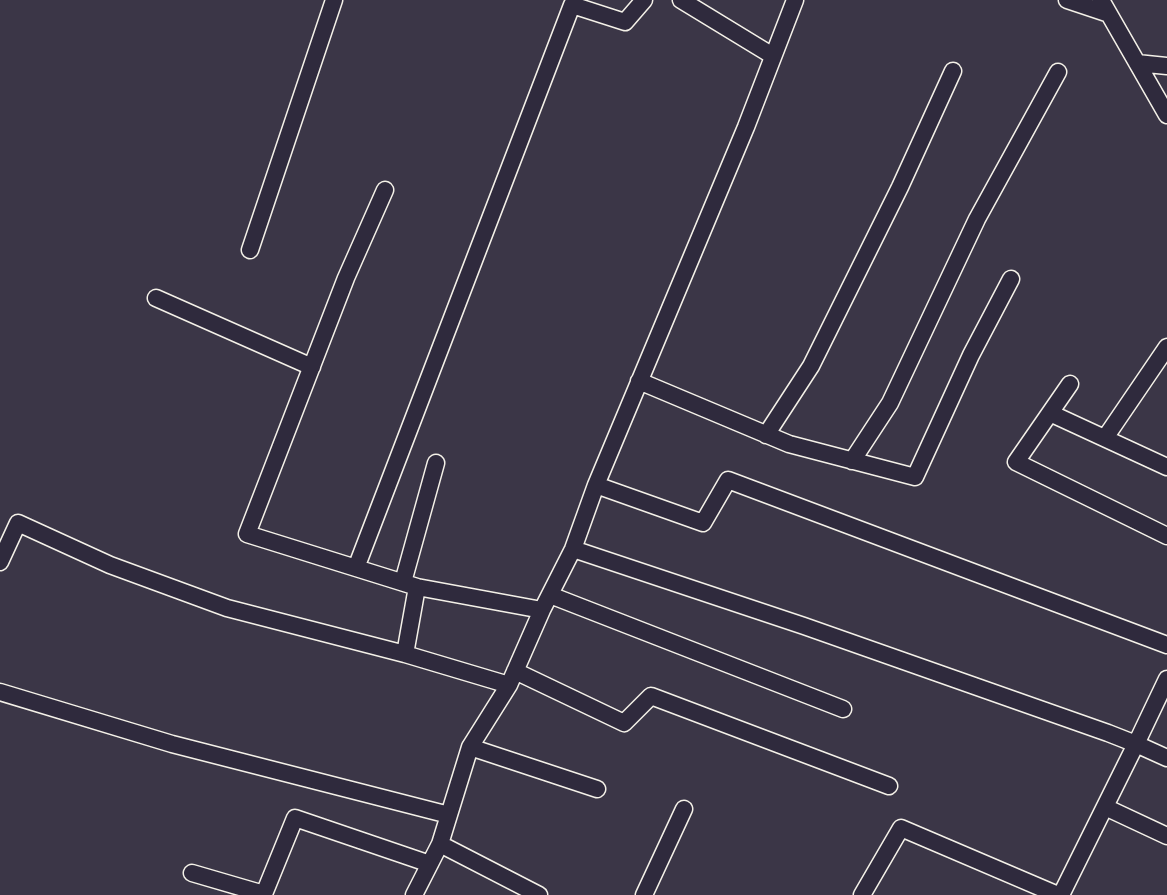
<!DOCTYPE html>
<html>
<head>
<meta charset="utf-8">
<style>
	body { margin:0 }
	canvas { display:block; background:#3b3647 }
</style>
</head>
<body>
<canvas width="1167" height="895"></canvas>
<script>
const g = document.querySelector('canvas').getContext('2d');
g.lineJoin = 'round';
const shape = rows => new Path2D(rows.map(r => 'M' + r).join(''));
function stroke(path, color, width, dash) { g.strokeStyle = color; g.lineWidth = width; g.lineCap = dash ? 'butt' : 'round'; g.setLineDash(dash || []); g.stroke(path); }
const street = shape([
	[681,0,773,56],
	[1067,0,1109,14],
	[1101,0,1167,115],
	[1137,63,1167,66],
	[385,190,346,278,247,534,417,587,405,654],
	[250,250,334,0],
	[156,298,312,367],
	[639,381,789,444,915,477,971,355,1011,279],
	[1070,384,1016,462,1167,536],
	[1050,413,1167,467],
	[766,435,811,366,900,187,953,71],
	[1105,438,1167,347],
	[852,461,890,403,977,219,1058,72],
	[596,485,703,523,728,480,1167,645],
	[573,549,804,626,1108,733,1136,744,1167,679],
	[0,562,18,523,110,565,227,608,405,654,509,685],
	[356,568,572,5,625,22,644,0],
	[403,582,436,463],
	[417,587,542,610],
	[550,595,843,709],
	[515,671,624,723,651,696,889,786],
	[0,692,172,744,449,815],
	[470,747,597,789],
	[1105,807,1167,836],
	[440,844,539,895],
	[192,873,264,894,295,818,430,864],
	[414,895,440,844,470,747,509,685,542,610,573,549,596,485,746,127,795,0],
	[644,895,684,809],
	[862,895,901,828,1058,895],
	[1061,895,1136,744,1167,758]
]);
stroke(street, '#f4f1e8', 19);
stroke(street, '#2f2a3d', 16);
</script>
</body>
</html>
